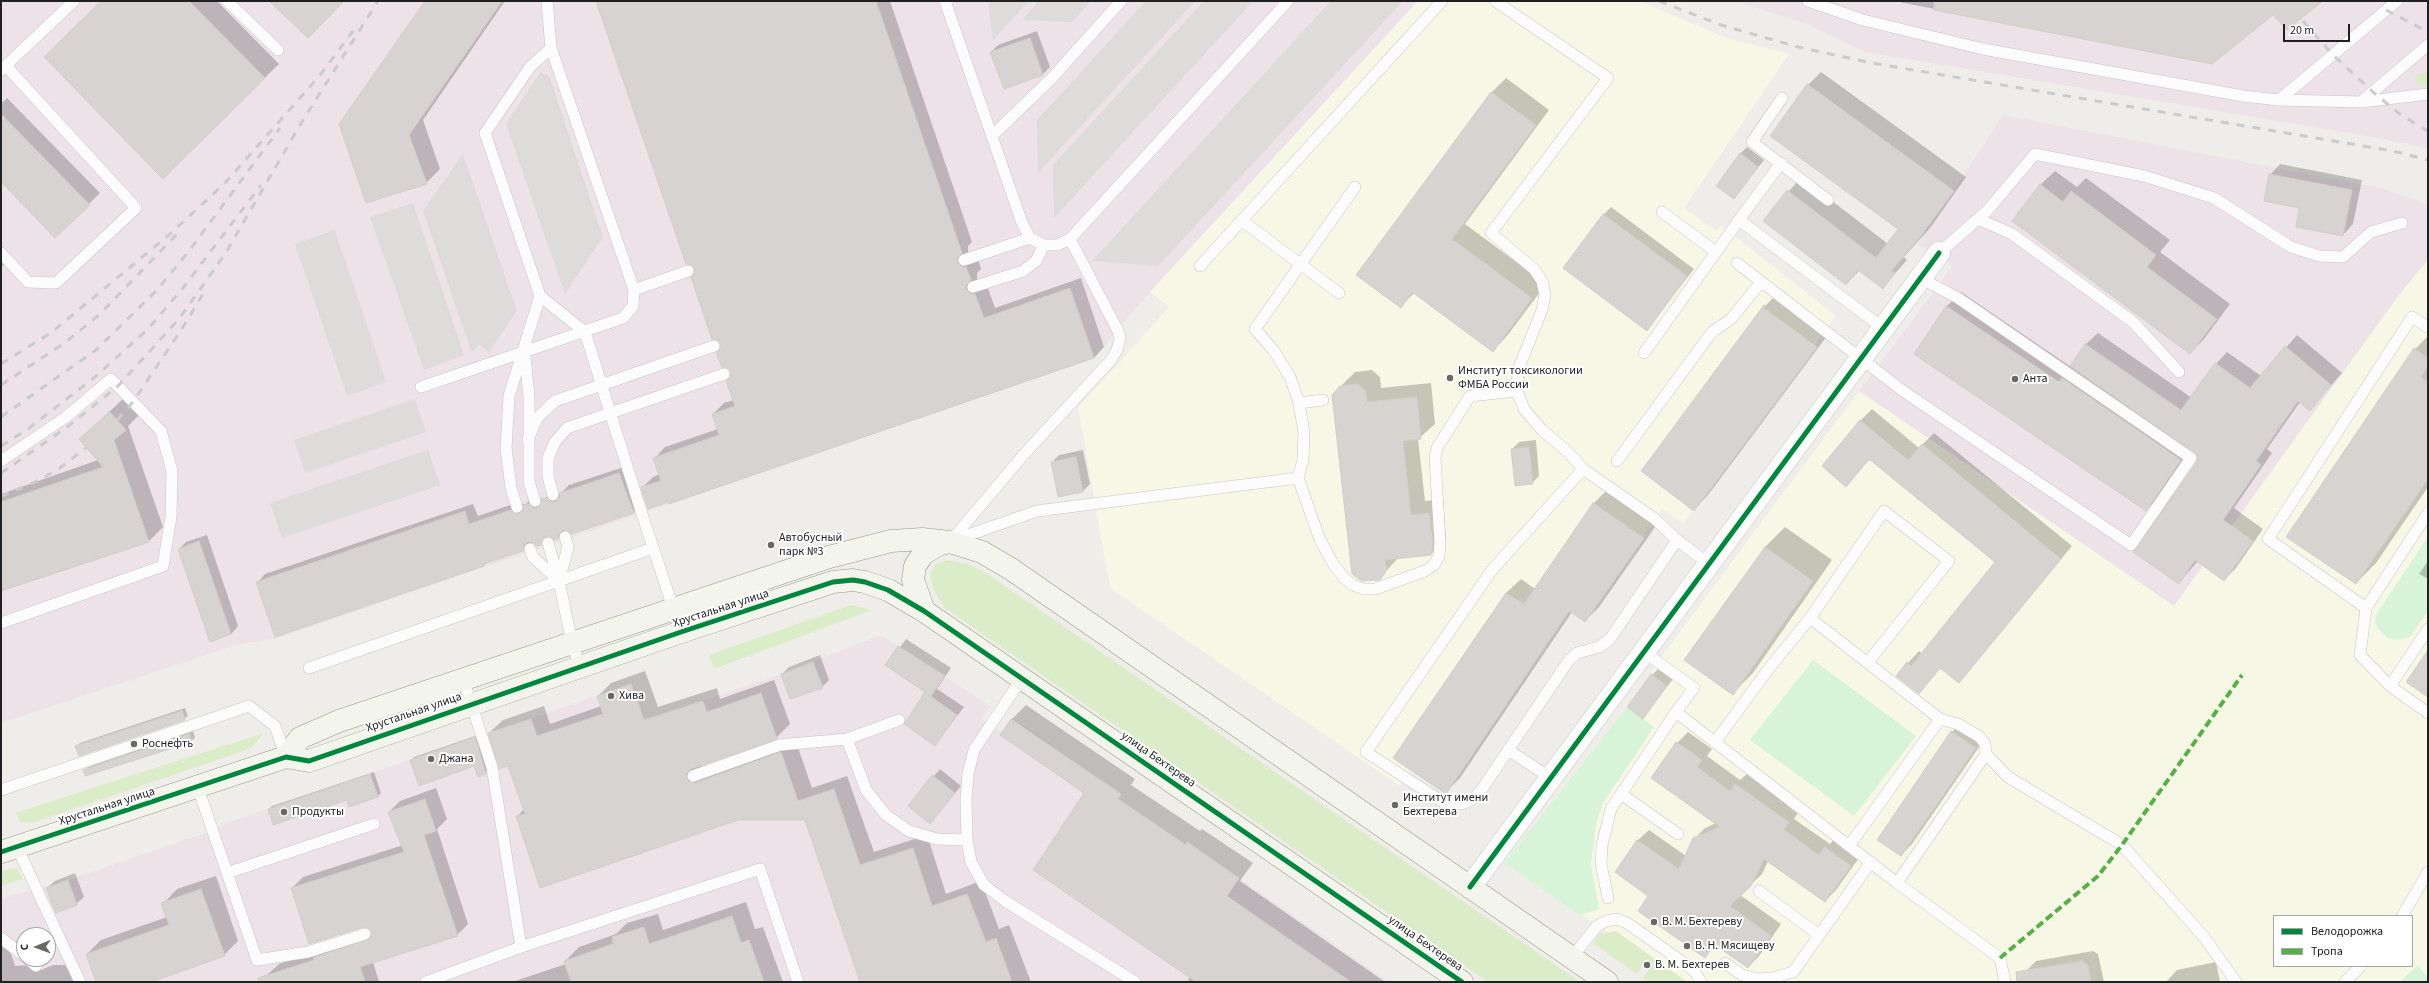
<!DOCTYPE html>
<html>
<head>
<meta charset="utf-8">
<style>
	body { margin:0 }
	#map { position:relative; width:2429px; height:983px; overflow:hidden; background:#efede9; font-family:"Source Sans 3",sans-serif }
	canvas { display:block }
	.frame { position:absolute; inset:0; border:2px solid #202020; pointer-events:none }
	.legend { position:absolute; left:2273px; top:915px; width:140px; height:52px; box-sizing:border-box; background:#fff; border:1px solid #a6a6a6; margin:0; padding:5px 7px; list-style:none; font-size:12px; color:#202020 }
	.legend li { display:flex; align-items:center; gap:8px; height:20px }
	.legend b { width:20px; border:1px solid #a6a6a6 }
	.north { position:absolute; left:16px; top:927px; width:40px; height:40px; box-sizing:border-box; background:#fff; border:1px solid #a6a6a6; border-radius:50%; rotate:269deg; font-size:11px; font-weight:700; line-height:16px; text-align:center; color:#202020 }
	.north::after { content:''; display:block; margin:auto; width:14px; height:18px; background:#686866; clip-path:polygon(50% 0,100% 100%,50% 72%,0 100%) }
	.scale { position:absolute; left:2283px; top:24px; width:67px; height:18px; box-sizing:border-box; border:2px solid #202020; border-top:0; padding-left:5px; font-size:12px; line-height:14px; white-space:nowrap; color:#202020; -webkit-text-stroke:3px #fff; paint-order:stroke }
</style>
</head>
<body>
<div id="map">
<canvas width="2429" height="983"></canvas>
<div class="frame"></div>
<ul class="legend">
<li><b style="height:5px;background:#00873e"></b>Велодорожка</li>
<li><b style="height:5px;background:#55b145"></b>Тропа</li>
</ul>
<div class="north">С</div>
<div class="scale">20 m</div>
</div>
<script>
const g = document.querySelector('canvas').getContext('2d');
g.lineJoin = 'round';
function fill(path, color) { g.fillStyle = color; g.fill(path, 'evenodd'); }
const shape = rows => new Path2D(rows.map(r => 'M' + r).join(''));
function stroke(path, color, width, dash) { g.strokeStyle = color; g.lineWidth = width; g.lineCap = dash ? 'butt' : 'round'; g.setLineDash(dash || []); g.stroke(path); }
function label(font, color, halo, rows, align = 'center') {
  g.font = font + ' "Source Sans 3",sans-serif'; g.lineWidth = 4; g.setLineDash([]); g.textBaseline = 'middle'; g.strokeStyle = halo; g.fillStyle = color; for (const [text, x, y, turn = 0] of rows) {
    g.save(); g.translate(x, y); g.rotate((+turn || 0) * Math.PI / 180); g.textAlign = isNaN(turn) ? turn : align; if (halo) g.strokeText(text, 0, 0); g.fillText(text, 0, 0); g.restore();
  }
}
const industrial = shape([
	[1,1,1418,1,1150,292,1094,358,278,638,236,645,1,723],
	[1735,1,2428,1,2428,148,2373,137,1866,52,1804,23],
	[2003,115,2381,188,2428,204,2428,260,2399,295,2174,606,1859,391,1953,266,1918,244],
	[881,635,990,706,981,719,991,726,1002,732,1011,719,1028,728,1121,794,1118,799,1186,845,1187,842,1389,982,1,982,1,899,68,880,206,833,226,823,631,684,645,720,781,674],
	[24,935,48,935,48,959,24,959]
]);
const education = shape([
	[1418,1,1639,1,1727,38,1789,54,1684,208,1716,231,1721,225,1836,316,1814,345,1816,347,1683,524,1662,509,1643,536,1644,538,1585,622,1569,611,1446,794,1411,771,1400,786,1110,588,1078,408,1169,307,1150,292],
	[2428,260,2428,982,1682,982,1504,863,1627,707,1670,645,1859,391,2174,606,2399,295],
	[2274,916,2412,916,2412,966,2274,966]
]);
const religious = shape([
	[988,1,1029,1,993,40],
	[1039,1,1091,1,1072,22,1022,20],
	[1146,1,1195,1,1038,173,1037,120],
	[1204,1,1253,1,1054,218,1053,165],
	[1331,1,1403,1,1158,266,1092,261],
	[540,73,545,74,550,78,603,237,565,294,506,124],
	[463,154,517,311,489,352,479,344,472,353,423,211],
	[413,203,464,355,424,370,370,217],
	[335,230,386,382,347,396,295,244],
	[415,399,426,432,305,473,294,440],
	[428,450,440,485,282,538,270,503]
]);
const grass = shape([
	[2428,71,2428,84,2421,86,2415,79,2415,76],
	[947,560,969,564,989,575,1580,982,1488,982,945,608,934,591,930,574,936,564],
	[851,605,872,610,714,669,709,655],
	[264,733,252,747,244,751,32,823,21,822,15,813],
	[17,868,23,879,1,886,1,871],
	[1616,931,1687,982,1649,982,1643,978,1652,964,1646,960,1637,974,1593,943,1600,934]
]);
const park = shape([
	[2428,537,2428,611,2410,637,2399,640,2388,638,2378,629,2375,622,2376,615],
	[1813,660,1916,736,1854,816,1750,740],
	[1627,707,1654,727,1603,803,1596,823,1591,865,1599,909,1580,915,1504,863],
	[2418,965,2428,978,2428,982,2400,982]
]);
const shadow = shape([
	[102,1,217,1,279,64,163,177],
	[426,1,505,1,423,120,440,169,426,183,367,202],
	[598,1,890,1,972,242,968,246,968,252,973,256,977,256,981,269,977,273,977,279,982,283,986,283,995,308,1081,278,1104,347,1094,358,642,488,653,477,660,474,655,458,665,447,718,429,713,414,724,403,734,400,732,372],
	[1894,1,2321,1,2274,13,2211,63],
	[1037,31,1050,67,1043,74,1004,88,991,52,998,45],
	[1821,72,1966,177,1930,228,1904,257,1907,260,1883,287,1860,270,1846,284,1764,221,1801,177,1888,244,1900,229,1808,85],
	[1506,78,1549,110,1465,224,1546,284,1507,336,1493,350,1415,292,1400,307,1357,275,1492,92],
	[7,98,100,193,55,237,1,181,1,104],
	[1747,147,1764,160,1734,198,1740,154],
	[2280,164,2362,180,2353,224,2343,235,2300,207,2270,175],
	[2055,171,2077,187,2086,178,2170,240,2160,252,2230,304,2204,339,2190,353,2040,185],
	[1611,207,1694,269,1647,329,1603,215],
	[1,251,9,259,1,267],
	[1961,292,2071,367,2086,344,2098,333,2192,398,2216,364,2227,352,2261,376,2297,335,2342,373,2310,409,2300,402,2267,449,2272,453,2234,508,2263,529,2236,568,2224,580,2198,561,2179,583,2198,455,2191,450,2160,496,2146,510,1916,353,1947,306],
	[1778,293,1830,332,1708,495,1694,510,1763,308],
	[2428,336,2428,487,2376,563,2356,583,2415,349],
	[1372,370,1380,377,1381,388,1431,383,1435,424,1418,439,1425,501,1443,499,1446,539,1432,553,1399,557,1379,579,1340,387,1355,372],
	[124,398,139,415,128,426,163,527,149,541,1,591,1,494,98,460,80,439],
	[1872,409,1919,448,1934,433,2072,546,1959,682,1941,667,1919,692,1908,663,1919,651,1922,654,1997,562,1870,459,1846,485,1860,421],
	[1536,440,1539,476,1532,483,1512,449,1519,442],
	[1083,450,1090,484,1082,492,1052,462,1059,455],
	[627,466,642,504,634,512,572,533,566,529,558,538,549,535,541,544,531,542,523,550,487,562,483,566,257,583,265,574,473,504,478,516,519,502,525,505,533,497,537,496,543,500,555,490,560,494,569,485],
	[1608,489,1658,523,1599,607,1585,621,1572,612,1460,778,1446,792,1394,758,1506,593,1521,579,1535,589,1594,503],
	[1785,527,1832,560,1753,673,1733,693,1765,547],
	[207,535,238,626,231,634,210,641,179,549,186,542],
	[2428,561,2428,579,2419,574],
	[906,639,951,668,937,689,964,707,935,745,926,692,887,665],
	[820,655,829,680,822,687,782,674,789,667],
	[1659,668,1673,679,1643,718,1652,675],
	[645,671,658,707,717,688,720,699,774,680,790,724,776,738,700,765,705,770,795,739,812,788,847,776,874,852,927,835,946,894,981,881,999,929,1009,925,1031,982,862,982,805,819,517,817,524,809,509,764,489,733,503,720,544,706,550,724,601,706,598,696,611,683],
	[1026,705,1135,779,1131,785,1200,831,1202,829,1253,863,1240,881,1385,982,1191,982,1188,980,1190,977,1085,792,1001,735,1012,719],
	[185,708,188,716,184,719,76,746,80,743],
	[1963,721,1986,737,1912,844,1901,855,1878,839,1952,732],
	[193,731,195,738,191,741,84,770,88,767],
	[1688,732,1712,749,1707,756,1740,780,1747,774,1799,811,1794,819,1830,844,1836,837,1861,855,1836,890,1825,901,1768,861,1762,874,1740,895,1781,924,1759,956,1748,967,1717,944,1705,957,1650,896,1616,872,1638,840,1649,830,1686,856,1694,839,1705,828,1716,823,1677,743],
	[478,735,489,770,485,773,474,765,411,761,414,757],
	[940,769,961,786,930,823,909,806],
	[374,772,381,793,378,796,350,805,348,799,269,809,272,806],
	[436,788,447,819,437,829,468,924,457,935,373,962,379,982,269,982,267,975,279,964,372,932,371,928,292,888,303,877,403,845,389,812,400,801],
	[75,873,84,897,76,904,47,888,55,881],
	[216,876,238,941,224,955,148,982,97,982,87,954,101,940,167,917,163,904,177,889],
	[746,902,755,929,763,927,783,982,512,982,566,964,565,961,579,947,616,934,627,923,658,914,663,930],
	[7,941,15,966,30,965,41,970,53,965,65,965,71,973,75,982,1,982,1,943],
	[2093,951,2098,954,2104,982,2022,982,2025,972,2036,961],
	[2216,962,2220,982,2166,982,2177,970]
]);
const building = shape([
	[101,1,189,1,265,78,163,179,44,57,101,1],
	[269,1,344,1,308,38,269,1],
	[425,1,502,1,409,135,427,184,366,203,339,124,425,1],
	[596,1,876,1,962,253,957,258,958,263,962,267,966,267,971,280,966,285,966,289,971,294,975,294,984,318,1070,288,1094,358,669,504,668,502,648,509,641,487,661,481,653,458,719,435,712,414,735,406,726,381,730,378,731,372,728,368,722,367,716,353,721,348,720,343,716,339,712,339,691,277,695,269,692,265,686,264,596,1],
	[1934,1,2323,1,2287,30,2273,15,2212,64,1934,10,1934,1],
	[1030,38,1043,75,1004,89,990,52,1030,38],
	[1807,84,1954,191,1916,242,1891,271,1895,273,1883,289,1858,270,1846,285,1763,221,1787,190,1876,258,1898,229,1770,136,1807,84],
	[1491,92,1536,125,1452,239,1532,298,1493,352,1412,292,1401,308,1356,275,1491,92],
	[1,114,90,205,55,238,1,182,1,114],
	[1740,153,1758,167,1734,199,1716,186,1740,153],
	[2269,174,2352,190,2343,236,2296,227,2299,208,2264,201,2269,174],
	[2040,184,2063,202,2071,191,2156,255,2147,267,2217,319,2190,354,2012,221,2040,184],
	[1603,214,1687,276,1647,331,1563,268,1603,214],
	[1764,305,1764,308,1817,347,1694,511,1641,471,1764,305],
	[1946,306,2059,382,2062,378,2181,460,2146,511,1914,354,1946,306],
	[2085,344,2181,410,2215,363,2250,388,2285,346,2331,385,2310,411,2298,401,2256,461,2261,465,2223,520,2253,541,2224,581,2195,560,2179,584,2133,552,2197,462,2197,455,2070,366,2085,344],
	[2414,348,2428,358,2428,366,2421,377,2428,382,2428,479,2356,584,2286,537,2414,348],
	[1358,384,1366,391,1367,402,1417,397,1421,439,1403,441,1411,515,1429,513,1433,546,1431,555,1385,560,1387,570,1380,580,1362,581,1352,574,1332,395,1340,386,1358,384],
	[110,412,126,430,114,440,149,542,1,591,1,502,103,467,79,439,110,412],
	[1860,420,1908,460,1922,444,2061,559,1959,683,1940,668,1919,694,1896,676,1907,662,1911,666,1995,562,1869,459,1846,487,1822,466,1860,420],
	[1529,447,1533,484,1515,486,1511,449,1529,447],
	[1076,457,1083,492,1058,497,1051,462,1076,457],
	[619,473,634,513,571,534,567,530,563,530,558,535,558,539,554,540,550,536,546,536,541,545,536,546,534,543,528,542,524,545,523,551,483,564,484,566,275,637,256,582,465,511,469,524,511,510,519,514,522,511,524,505,529,504,533,508,537,508,542,499,547,498,551,502,555,502,560,497,560,493,619,473],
	[1593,503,1644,538,1585,622,1569,611,1446,794,1393,758,1506,593,1524,604,1593,503],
	[199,541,231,634,210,642,178,549,199,541],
	[1765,547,1813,581,1733,695,1684,660,1765,547],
	[898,646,945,676,931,696,929,695,957,715,935,746,904,724,925,692,885,665,898,646],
	[2428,650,2428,697,2406,682,2428,650],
	[813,662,823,688,790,699,781,674,813,662],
	[1651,674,1667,686,1643,719,1627,707,1651,674],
	[631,684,644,720,703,701,707,712,761,693,777,739,691,769,686,774,688,781,695,783,781,752,798,801,834,789,860,865,913,848,932,906,967,894,986,942,996,938,1012,982,860,982,805,820,738,820,540,888,516,816,525,814,508,766,499,769,488,733,531,719,537,736,603,714,597,696,631,684],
	[182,711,185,720,79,756,75,746,182,711],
	[1011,719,1121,794,1118,799,1186,845,1187,842,1239,878,1227,896,1351,982,1196,982,1033,870,1084,793,1000,735,1011,719],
	[1951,731,1976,748,1901,856,1877,840,1951,731],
	[189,734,192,742,85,776,83,770,189,734],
	[475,737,486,774,478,777,474,766,419,786,410,760,475,737],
	[1676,742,1702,760,1697,767,1730,791,1735,784,1789,822,1784,830,1819,855,1825,847,1851,866,1825,902,1764,859,1751,886,1730,906,1771,936,1748,968,1714,944,1705,958,1638,911,1648,896,1615,872,1637,840,1679,869,1693,838,1720,827,1651,778,1676,742],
	[370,774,378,797,349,807,347,800,273,825,268,809,370,774],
	[932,775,955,793,930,824,908,806,932,775],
	[425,799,436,831,424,835,458,936,360,967,365,982,258,982,258,978,314,960,313,958,370,938,370,929,363,927,309,944,291,888,404,852,388,812,425,799],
	[68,880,77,905,56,913,46,888,68,880],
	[201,889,225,956,151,982,96,982,86,954,169,925,161,903,201,889],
	[732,916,741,943,749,940,764,982,571,982,564,961,613,944,612,937,644,927,649,944,732,916],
	[2082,961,2088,965,2091,982,2017,982,2016,972,2082,961]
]);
const lane = shape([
	[227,1,278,50],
	[945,1,1022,223,1030,238,1044,245,1057,245,1070,239,1288,1],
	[1495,1,1608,78,1491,233,1534,269,1542,281,1545,295,1542,310,1518,370,1517,391,1524,409,1542,430,1568,452,1583,469,1655,519,1677,540,1709,564],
	[1808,1,1863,20,1983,49,2243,96,2279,100,2361,102,2428,94],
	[1,70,74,1],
	[1782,98,1752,142,1828,200],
	[2279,100,2397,1],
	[2361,102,2428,45],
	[992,136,1052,78,1121,1],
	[1355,187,1255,329,1274,351,1290,377,1299,403,1304,432,1303,460,1298,478,1320,540,1334,565,1345,579,1353,585,1363,589,1375,589,1425,571,1434,565,1439,556,1440,543,1435,458,1437,448,1470,396,1517,391],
	[1662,212,1716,252],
	[1978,219,2012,234,2133,322,2179,372],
	[1241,220,1339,293],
	[1739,220,1781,163],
	[1,253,28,282,56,283,136,208,6,66],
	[1939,253,1987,211,2035,154,2144,176,2214,198,2291,247,2319,256,2343,257,2371,232,2402,223],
	[964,260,1030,238],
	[1737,263,1903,391,2131,545,2191,458,1958,298,1920,278],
	[1200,266,1442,1],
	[973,287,1023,271,1036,261,1044,245],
	[634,290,688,271],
	[540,296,585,332,641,511,681,632],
	[2428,327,2412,317,2268,539,2366,608,2360,655,2390,686,2428,713],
	[1644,353,1739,220,1883,328],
	[525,357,529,396,529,482,535,501],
	[421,387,623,318,633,306,634,290,551,48,547,1],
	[1299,403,1323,400],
	[528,439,538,417,555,401,714,346],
	[1,461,66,417,111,379,161,431,172,471,171,517,163,566,1,623],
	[1617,461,1712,332,1731,319,1761,282],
	[1583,469,1492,570,1366,752,1441,801,1462,804,1473,799,1480,792,1569,660,1577,653,1599,647,1610,639,1677,540],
	[553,495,548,476,548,458,555,442,567,428,724,374],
	[517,507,511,488,506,448,509,396,540,296,485,133,530,67,551,48],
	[954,540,1037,511,1298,478],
	[950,542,1026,452,1111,360,1117,350,1120,338,1118,331,1070,239],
	[548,543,559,581,572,643,580,667],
	[530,549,533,557,559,581],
	[559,581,568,547,565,537],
	[2366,608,2428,513],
	[1810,618,1884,511,1949,561,1868,662],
	[1644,652,1694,688,1676,712],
	[309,668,653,548],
	[1022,678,974,750,968,774,966,800,967,840,971,862,984,885,1005,901,1135,982],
	[463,679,492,767,521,947],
	[2390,686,2428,629],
	[847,739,866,790,886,815,909,831,937,839,967,840],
	[1715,742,1767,671,1810,618,1940,719],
	[1508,750,1551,778],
	[1986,754,2008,777,2122,845,2204,937,2236,982],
	[693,776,780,745,847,739,899,720],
	[198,788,257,960,308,952,365,934],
	[1,790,249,706,275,726,286,757],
	[1621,794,1678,834],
	[1849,846,1940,719,1958,724,1980,737,1985,744,1986,754,1897,883],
	[17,847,80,982],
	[227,873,374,824],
	[1759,891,1819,935],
	[1608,898,1601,864,1602,845,1611,809,1676,712,1897,883,2000,958,2005,982],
	[2402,916,2428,872],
	[1,938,24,956],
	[1572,957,1597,926,1606,921,1617,919,1627,923,1687,965,1695,972,1701,982],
	[28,959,36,966],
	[1725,963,1742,975,1758,979,1772,978,1793,972,1871,862],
	[426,982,521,947,760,869,798,982],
	[2345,982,2361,966]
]);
const street = shape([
	[1470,887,1939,253]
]);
const secondary = shape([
	[924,611,913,580,915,566,923,554,938,545,949,542],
	[286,757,300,738,339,721,829,557,891,541,922,539,950,542,982,552,1011,569,1607,982],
	[1,852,286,757,309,761,681,632,833,582,853,580,865,582,888,590,924,611,1462,982]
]);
const rail = shape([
	[1659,1,1721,25,1798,47,1872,63,2304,136,2393,151,2428,160],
	[2386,10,2428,32],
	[2303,21,2333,55,2373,92,2401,115,2428,131],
	[1,364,52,332,170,234,224,184,321,74,353,31],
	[1,385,66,342,100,314,179,232],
	[1,417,96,350,158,289,189,251,280,128],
	[117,420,133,402,185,324,203,294],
	[1,446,28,429,95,377,148,329,183,288,261,185],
	[1,473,66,428,118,386,179,319,225,254,303,120,378,1],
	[1,496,38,481,60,468,86,448]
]);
const quiet = shape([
	[2000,958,2098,876,2122,845,2242,675]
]);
const cycleway = shape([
	[1,852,286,757,309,761,681,632,833,582,853,580,865,582,888,590,924,611,1462,982],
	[1470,887,1939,253]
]);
const markers = [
	[1450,378,4,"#686866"],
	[2015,379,4,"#686866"],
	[771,545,4,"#686866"],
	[611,696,4,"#686866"],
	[134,744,4,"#686866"],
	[431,759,4,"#686866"],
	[1395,805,4,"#686866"],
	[284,812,4,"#686866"],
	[1654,922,4,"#686866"],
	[1687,946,4,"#686866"],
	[1647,965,4,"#686866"]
];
const poiNames = [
	["Институт токсикологии",1458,371],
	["ФМБА России",1458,385],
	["Анта",2023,379],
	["Автобусный",779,538],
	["парк №3",779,552],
	["Хива",619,696],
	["Роснефть",142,744],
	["Джана",439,759],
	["Институт имени",1403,798],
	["Бехтерева",1403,812],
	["Продукты",292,812],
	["В. М. Бехтереву",1662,922],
	["В. Н. Мясищеву",1695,946],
	["В. М. Бехтерев",1655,965]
];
const streetNames = [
	["Хрустальная улица",721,609,-18],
	["Хрустальная улица",414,713,-19],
	["улица Бехтерева",1158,760,35],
	["Хрустальная улица",107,807,-18],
	["улица Бехтерева",1425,944,35]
];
fill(industrial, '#ece2e7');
fill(education, '#f7f7e5');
fill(religious, '#dddcda');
fill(grass, '#dbecc8');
fill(park, '#d8f4d8');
fill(shadow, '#0003');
fill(building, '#d6d3d0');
stroke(building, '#d2cfca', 1);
stroke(lane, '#c7c6c5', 12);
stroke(street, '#c7c6c5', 23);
stroke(secondary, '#969980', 23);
stroke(lane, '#fdfcfc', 11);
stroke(street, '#fdfcfc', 22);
stroke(secondary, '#f3f4ec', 22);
stroke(rail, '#cbcbca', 3, [8, 8]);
stroke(quiet, '#55b145', 4, [8, 4]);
stroke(cycleway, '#00873e', 5);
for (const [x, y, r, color] of markers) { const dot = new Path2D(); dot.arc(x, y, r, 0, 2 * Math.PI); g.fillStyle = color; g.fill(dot); stroke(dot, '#fff', 1.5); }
label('12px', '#202020', '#fff', poiNames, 'left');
label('12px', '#202020', '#fff', streetNames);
</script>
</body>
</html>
